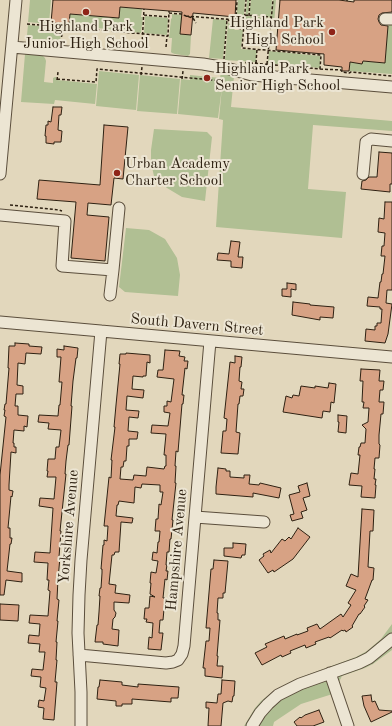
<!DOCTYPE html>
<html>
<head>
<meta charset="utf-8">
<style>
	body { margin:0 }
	canvas { display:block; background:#e2d7bc }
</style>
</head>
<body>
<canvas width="392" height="726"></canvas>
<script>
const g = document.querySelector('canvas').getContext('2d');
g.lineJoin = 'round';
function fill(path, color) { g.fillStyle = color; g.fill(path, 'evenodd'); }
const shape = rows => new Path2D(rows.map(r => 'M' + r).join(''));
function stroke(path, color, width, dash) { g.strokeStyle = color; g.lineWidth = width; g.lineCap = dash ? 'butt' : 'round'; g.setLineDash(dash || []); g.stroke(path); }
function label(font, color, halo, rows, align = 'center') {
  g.font = font + ' "Old Standard TT",serif'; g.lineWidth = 4; g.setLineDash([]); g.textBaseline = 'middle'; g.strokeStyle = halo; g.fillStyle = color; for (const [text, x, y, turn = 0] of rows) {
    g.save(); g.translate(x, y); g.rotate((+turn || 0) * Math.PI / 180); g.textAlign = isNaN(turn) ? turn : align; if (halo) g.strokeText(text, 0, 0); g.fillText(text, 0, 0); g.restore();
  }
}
const green = shape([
	[30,0,51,0,49,24,28,22],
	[238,0,245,0,243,27,236,27,230,20,236,21],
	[247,0,250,0,248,16,271,18,273,0,276,0,274,24,245,22],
	[251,0,272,0,271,17,249,15],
	[120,7,142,9,141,17,143,17,141,33,71,25,71,24,69,24,70,14,119,18],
	[172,14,182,15,191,35,190,54,188,56,175,54,172,53,171,52,172,38,169,38,171,19,172,18],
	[145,16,168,18,167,35,144,33],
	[213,19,227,20,223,59,209,58],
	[228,22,235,30,243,30,241,49,257,50,256,62,225,60],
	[388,22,392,22,392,74,349,71,350,62,362,64,363,61,385,63],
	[28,25,61,28,60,46,26,45],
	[269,51,320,56,320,68,268,63],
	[25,54,42,55,45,58,46,61,44,82,53,83,53,78,55,77,56,77,57,80,97,84,95,104,55,100,54,104,21,102],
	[99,71,139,75,136,110,96,106],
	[221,72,234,76,231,107,392,121,392,131,313,125,308,189,346,192,342,238,216,227,223,120,219,119,222,87,218,118,178,114,181,79,190,80,190,75,220,78],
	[140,75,180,79,177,114,137,111],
	[154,129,207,132,212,137,205,201,182,197,167,188,154,176,151,163,151,150],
	[126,228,149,230,165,239,177,258,180,275,178,296,125,292,119,287],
	[392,624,392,650,373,664,365,668,342,676,339,682,342,691,301,704,274,722,273,726,244,726,255,708,261,701,275,690,296,679,356,657,367,651,381,639]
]);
const building = shape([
	[53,0,236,0,235,17,193,13,191,35,180,34,182,12,144,9,120,7,119,18,70,14,69,24,51,23,53,0],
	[280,0,339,0,354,2,354,0,392,0,392,12,382,13,379,15,378,19,379,22,381,25,388,26,385,63,363,61,362,64,350,62,349,71,342,71,342,67,324,65,324,54,276,50,280,0],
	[53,107,62,107,61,115,59,115,58,130,62,131,61,142,54,142,54,144,46,143,46,136,45,136,46,125,48,125,48,121,51,122,53,107],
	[104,125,128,127,123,179,114,178,111,205,88,203,87,215,109,217,105,261,71,258,76,202,37,199,39,180,100,185,104,125],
	[379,152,392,153,392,184,390,184,390,192,361,189,362,181,366,180,369,177,377,177,379,152],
	[385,202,392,202,392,290,387,290,386,303,392,304,388,334,385,343,365,341,366,329,375,330,375,326,377,326,377,323,381,323,382,309,380,309,380,307,367,306,368,297,378,298,380,282,381,282,382,274,383,274,385,256,381,256,382,246,384,246,385,233,378,232,379,218,384,219,385,202],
	[231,241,240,242,238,257,243,257,242,268,231,267,231,261,217,260,218,253,229,254,231,241],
	[287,283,296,284,296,290,291,289,291,297,282,296,282,289,287,289,287,283],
	[293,302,310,304,310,305,334,307,333,318,320,317,320,320,292,315,293,302],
	[15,343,29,344,29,346,42,347,41,354,26,353,25,364,18,363,17,385,23,386,23,394,16,394,15,406,18,406,18,415,28,416,27,427,24,426,24,431,14,430,13,443,14,443,14,447,16,447,16,453,11,452,9,485,9,490,13,491,12,497,11,496,8,528,10,528,10,538,12,538,11,544,10,544,7,571,22,573,22,582,6,580,4,595,0,595,0,475,6,417,4,416,5,410,4,410,5,404,6,404,9,368,8,368,9,346,15,346,15,343],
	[64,346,78,348,77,358,76,358,73,381,71,406,72,406,69,445,68,445,66,461,65,474,66,474,60,531,61,531,59,557,60,557,58,579,57,599,59,600,57,621,58,621,56,642,57,642,56,660,57,660,55,682,57,682,54,720,43,719,44,708,38,707,39,700,44,701,46,688,40,687,41,677,31,676,32,669,43,670,45,652,39,652,40,644,28,643,29,635,39,636,40,624,29,623,30,615,48,616,50,591,48,590,49,580,47,580,48,563,34,562,35,552,50,553,53,508,39,506,40,498,54,499,56,477,47,477,48,471,47,471,48,459,55,459,56,447,59,447,61,430,48,429,49,423,38,422,39,415,58,416,59,405,60,405,62,382,59,382,61,357,57,357,57,349,64,350,64,346],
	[165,350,180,351,179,356,185,357,184,361,188,361,187,369,185,368,182,395,184,395,183,404,182,404,178,452,176,451,175,466,176,466,175,483,176,483,172,520,173,520,171,539,170,539,169,552,167,552,166,565,167,565,166,571,168,571,167,580,165,579,163,598,165,598,163,620,160,620,159,633,163,633,161,650,148,649,149,637,152,638,153,623,146,622,147,619,144,619,145,608,149,608,150,596,155,597,150,594,151,583,150,583,151,572,156,573,158,561,152,560,153,552,157,553,158,542,159,542,160,531,155,531,156,519,158,519,159,504,161,505,163,492,160,492,160,485,142,484,141,488,135,487,134,503,119,501,118,505,117,505,116,516,133,518,132,523,121,522,119,552,115,552,114,555,112,555,109,584,116,585,115,593,130,595,129,603,114,602,114,610,116,613,115,617,113,619,112,629,119,630,118,646,103,644,103,642,95,642,97,625,98,625,99,612,100,596,99,596,100,588,101,588,102,573,102,569,101,569,103,545,104,545,104,540,107,541,108,526,104,526,109,477,111,478,112,460,111,460,115,427,114,427,116,405,120,364,119,364,120,354,126,354,126,353,150,355,150,363,147,362,146,376,143,376,143,377,133,376,132,389,144,390,143,398,127,396,126,410,139,411,138,418,129,417,128,431,138,432,137,439,129,439,129,446,127,446,126,461,124,461,123,467,121,467,120,479,133,480,134,475,146,476,147,467,164,469,165,466,166,466,166,455,164,455,166,434,151,433,152,425,168,426,170,413,164,412,164,406,167,406,167,401,171,402,174,379,157,377,158,370,163,370,165,350],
	[235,356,242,357,241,367,240,367,239,381,242,382,241,389,244,389,243,396,240,396,239,404,238,404,236,432,240,433,238,454,221,453,223,431,226,431,227,419,224,418,230,362,235,363,235,356],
	[361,369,380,370,379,381,384,381,383,390,380,390,379,402,384,402,383,414,381,414,379,435,379,444,380,445,379,458,375,458,374,469,375,469,374,479,376,479,375,485,376,485,375,498,361,497,362,486,349,485,351,473,358,474,360,455,358,455,359,447,360,447,361,443,365,443,366,429,362,425,368,422,369,408,363,408,364,402,362,402,363,381,360,381,361,369],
	[329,383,336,384,334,403,331,402,330,412,323,411,322,418,283,412,286,396,292,398,293,395,299,396,301,386,315,388,315,386,328,388,329,383],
	[338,415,347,416,346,433,338,432,339,422,338,422,338,415],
	[218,468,226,469,226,471,230,471,230,477,244,478,244,475,250,475,249,484,259,485,260,483,281,488,279,498,253,493,253,497,216,494,216,487,218,468],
	[307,483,310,496,303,498,307,510,301,512,303,518,292,521,290,515,294,514,289,495,300,492,298,486,307,483],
	[362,509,374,510,373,531,370,531,368,567,374,568,373,580,372,580,365,599,368,600,364,606,365,607,360,614,359,614,352,626,353,627,346,632,345,630,343,631,342,630,330,638,329,637,315,642,316,644,306,648,305,645,290,651,291,653,282,657,281,655,262,665,255,653,267,647,265,644,284,636,285,639,297,634,297,635,308,631,307,628,317,624,320,629,341,614,343,617,351,605,348,603,356,590,346,586,351,574,358,577,362,509],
	[298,528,310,537,293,559,274,572,273,570,268,573,259,560,264,556,263,554,270,550,271,553,282,539,285,541,289,537,291,539,298,528],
	[233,543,246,544,245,555,242,555,241,558,224,556,224,548,233,548,233,543],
	[214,560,228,561,225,593,223,593,223,598,218,598,217,613,218,613,218,620,220,620,217,656,218,656,217,666,223,666,222,678,205,676,205,668,203,668,206,641,209,641,210,628,206,628,211,569,213,569,214,560],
	[0,604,19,605,18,621,0,620,0,604],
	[100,680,122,682,122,685,138,687,138,684,179,687,178,698,171,698,171,702,132,699,132,704,122,704,122,706,116,706,116,701,97,699,98,687,99,687,100,680],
	[222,680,235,681,234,696,233,696,232,702,228,701,223,703,221,726,208,726,209,708,206,708,206,702,217,703,218,694,221,694,222,680],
	[371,695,372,702,375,701,379,710,392,711,392,712,371,722,364,706,362,696,371,695],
	[319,710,324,722,313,726,297,726,294,722,300,717,301,718,305,715,319,710]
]);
const path = shape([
	[347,1,347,0],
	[169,13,181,14,186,16,193,18,196,23],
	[144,15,169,17],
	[245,15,271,17],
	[186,16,236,20,237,0],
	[249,16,250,0],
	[244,23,270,25],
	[27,24,168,36,169,11],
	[269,41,277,42],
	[61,42,63,24],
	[142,45,144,9],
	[166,47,167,36],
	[224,59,227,19,236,28,244,29],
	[240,62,320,69,321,55,242,48,246,0],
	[256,63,257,49],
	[267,64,273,0],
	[320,69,341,70,342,72,349,73,351,72,392,76],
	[141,75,142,67],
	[57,79,96,82,97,69,222,81],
	[182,79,183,71],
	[57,80,58,72],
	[10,205,59,210,62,211]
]);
const minor = shape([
	[385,19,392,19],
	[12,47,203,64,226,68,252,75,392,87],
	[0,174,16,0],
	[363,174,366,142,371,139,392,141],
	[0,215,65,221,62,266,113,270,119,208],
	[110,295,113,270],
	[0,322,392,357],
	[195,517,264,522],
	[79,655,166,663,173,662,178,660,182,654,184,646,210,341],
	[330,673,348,726],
	[81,726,81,692,78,633,79,595,81,560,101,331],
	[252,726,260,713,268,704,278,695,300,684,359,663,369,658,392,639]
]);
const markers = [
	[86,12,4,"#8f2418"],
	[332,32,4,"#8f2418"],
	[207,78,4,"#8f2418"],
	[117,173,4,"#8f2418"]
];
const poiNames = [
	["Highland Park",324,23,"right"],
	["High School",324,40,"right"],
	["Highland Park",86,27,"center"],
	["Junior High School",86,44,"center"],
	["Highland Park",215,69],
	["Senior High School",215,86],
	["Urban Academy",125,164],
	["Charter School",125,181]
];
const streetNames = [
	["South Davern Street",197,325,5],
	["Yorkshire Avenue",69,527,-85],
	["Hampshire Avenue",177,550,-85]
];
fill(green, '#b0bf93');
fill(building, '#d7a284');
stroke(building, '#2e2112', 1);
stroke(minor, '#5b4e3c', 13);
stroke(path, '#2e2112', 1.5, [3, 2]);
stroke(minor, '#ece5d3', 11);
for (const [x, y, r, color] of markers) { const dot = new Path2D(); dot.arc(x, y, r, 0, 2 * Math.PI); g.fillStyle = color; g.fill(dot); stroke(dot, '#ece5d3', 1.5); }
label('15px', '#2e2112', '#ece5d3', poiNames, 'left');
label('15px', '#2e2112', '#ece5d3', streetNames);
</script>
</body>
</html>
